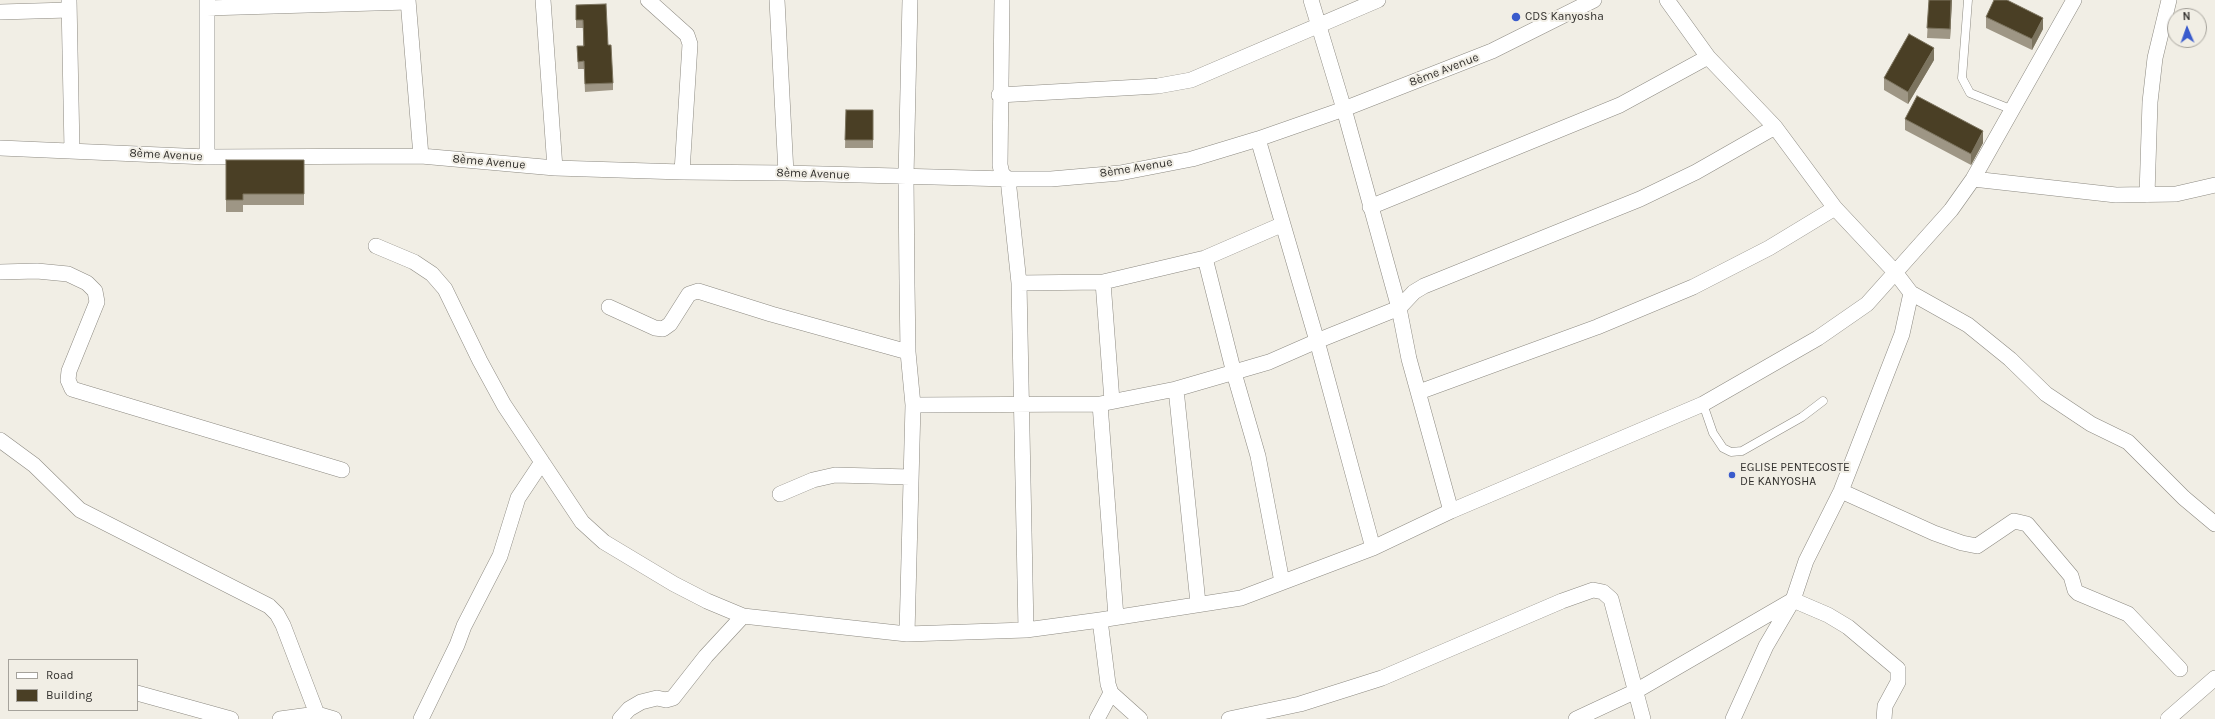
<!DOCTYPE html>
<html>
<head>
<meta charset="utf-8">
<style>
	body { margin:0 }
	#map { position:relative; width:2215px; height:719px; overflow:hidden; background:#f1eee5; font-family:Karla,sans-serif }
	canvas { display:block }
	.legend { position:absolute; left:8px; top:659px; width:130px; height:52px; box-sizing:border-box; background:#f1eee5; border:1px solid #a5a29b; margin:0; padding:5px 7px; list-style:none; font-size:12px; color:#32302d }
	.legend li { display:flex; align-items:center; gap:8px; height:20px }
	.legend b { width:20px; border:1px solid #a5a29b }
	.north { position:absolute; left:2167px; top:8px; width:40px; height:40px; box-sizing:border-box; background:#f1eee5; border:1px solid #a5a29b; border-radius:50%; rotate:358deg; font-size:11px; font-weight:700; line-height:16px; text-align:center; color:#32302d }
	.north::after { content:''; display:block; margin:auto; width:14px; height:18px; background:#3a5bcc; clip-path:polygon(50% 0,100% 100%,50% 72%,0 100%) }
</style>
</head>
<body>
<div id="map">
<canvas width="2215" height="719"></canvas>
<ul class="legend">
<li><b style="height:5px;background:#fff"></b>Road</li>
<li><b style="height:11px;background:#4a3f25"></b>Building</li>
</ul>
<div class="north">N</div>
</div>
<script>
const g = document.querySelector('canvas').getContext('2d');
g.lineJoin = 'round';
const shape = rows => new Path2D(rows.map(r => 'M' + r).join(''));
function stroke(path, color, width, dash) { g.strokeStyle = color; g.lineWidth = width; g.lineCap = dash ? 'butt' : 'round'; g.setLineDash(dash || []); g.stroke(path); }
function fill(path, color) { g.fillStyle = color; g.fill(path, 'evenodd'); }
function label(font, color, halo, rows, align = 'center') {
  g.font = font + ' Karla,sans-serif'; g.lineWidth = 4; g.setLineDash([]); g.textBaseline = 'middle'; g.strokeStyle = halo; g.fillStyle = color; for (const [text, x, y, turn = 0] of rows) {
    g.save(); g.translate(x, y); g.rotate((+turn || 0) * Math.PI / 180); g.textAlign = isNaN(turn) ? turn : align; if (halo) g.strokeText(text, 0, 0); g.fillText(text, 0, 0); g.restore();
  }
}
const lane = shape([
	[1968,0,1962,78,1970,93,2013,110],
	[1703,404,1713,433,1723,448,1731,452,1742,451,1802,417,1823,401]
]);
const street = shape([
	[69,0,72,150],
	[408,0,421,156],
	[543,0,555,168],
	[648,0,687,35,690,44,682,172],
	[777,0,786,173],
	[1002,0,1000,165,1002,174,1008,179,1019,283,1026,630],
	[1311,0,1344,109,1399,308,1409,359,1451,511],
	[1667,0,1708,57,1775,127,1835,208,1895,272,1911,293,1968,325,2010,359,2046,394,2091,424,2128,442,2184,498,2215,524],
	[207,8,408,2],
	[0,12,69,10],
	[999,95,1158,86,1191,80,1378,0],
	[1258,139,1317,341,1373,548],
	[0,148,207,157,421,156,555,168,682,172,786,173,1008,179,1051,179,1120,173,1192,159,1258,139,1344,109,1492,51,1594,0],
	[207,157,207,0],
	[1973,179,2116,195,2176,194,2215,185],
	[2147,195,2150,102,2155,58,2169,0],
	[1370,207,1620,105,1708,57],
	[376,246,414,262,432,274,445,289,480,361,504,405,582,522,604,542,674,584,707,601,743,616,907,634,1026,630,1100,620,1241,598,1373,548,1451,511,1703,404,1818,338,1867,304,1951,210,1973,179,2074,0],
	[1205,258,1234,373,1258,456,1282,582],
	[0,272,37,271,68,274,87,283,95,291,97,302,69,371,68,380,72,389,342,470],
	[1103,282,1112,401],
	[1019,283,1103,282,1205,258,1281,225],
	[609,307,655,328,663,329,670,324,689,294,698,291,771,314,908,352],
	[1176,389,1198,603],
	[1419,392,1597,327,1693,287,1769,248,1835,208],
	[1100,404,1116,617],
	[913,405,1100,404,1176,389,1269,362,1317,341,1399,308,1414,292,1424,286,1640,199,1696,172,1775,127],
	[0,440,34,465,80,510,269,606,277,614,283,625,317,714,334,719],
	[1841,491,1934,533,1962,543,1977,546,2014,521,2027,524,2071,576,2075,590,2078,593,2128,614,2180,669],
	[780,494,813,480,835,475,910,477],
	[1100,620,1108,684,1111,693,1140,719],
	[907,634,913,405,908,352,907,284,906,177,910,0],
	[137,693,231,719],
	[280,719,317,714],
	[421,719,457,645,464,626,500,556,518,498,542,462],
	[620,719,629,709,641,702,657,698,666,700,673,698,706,656,743,616],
	[1097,719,1111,693],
	[1229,719,1300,704,1382,678,1562,601,1593,590,1603,592,1611,599,1643,719],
	[1576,719,1636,691,1793,600,1828,615,1848,627,1898,669,1898,682,1885,706,1884,719],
	[1733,719,1766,646,1793,600,1806,561,1841,491,1902,334,1911,293],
	[2168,719,2215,678]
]);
const wall = shape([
	[1929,0,1952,0,1950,39,1927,38],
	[576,5,608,45,613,83,613,90,585,92,584,69,578,69,577,46,583,46,583,28,576,28],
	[1986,17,2043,29,2032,50,1986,28],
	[1934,60,1908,104,1884,90,1884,78],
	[846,110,873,110,873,148,845,148],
	[1905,119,1983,143,1971,165,1905,130],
	[226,160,304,160,304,205,243,205,243,212,226,212]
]);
const shadedWall = shape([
	[1951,0,1952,0,1950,39,1950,29],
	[2043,18,2043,29,2032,50,2032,39],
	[1934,48,1934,60,1908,104,1908,92],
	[1983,131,1983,143,1971,165,1971,154]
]);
const building = shape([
	[1929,0,1951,0,1950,29,1927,28,1929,0],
	[1994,0,2007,0,2043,18,2032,39,1986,17,1994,0],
	[606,4,608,45,611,45,613,83,585,84,584,61,578,62,577,46,584,46,583,20,576,20,576,5,606,4],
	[1909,34,1934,48,1908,92,1884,78,1909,34],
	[1917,96,1983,131,1971,154,1905,119,1917,96],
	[846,110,873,110,873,140,845,140,846,110],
	[226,160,304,160,304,194,243,194,243,200,226,200,226,160]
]);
const markers = [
	[1516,17,5,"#3a5bcc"],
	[1732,475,4,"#3a5bcc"]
];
const poiNames = [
	["CDS Kanyosha",1525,17],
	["EGLISE PENTECOSTE",1740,468],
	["DE KANYOSHA",1740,482]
];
const streetNames = [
	["8ème Avenue",1444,70,-21],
	["8ème Avenue",166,155,3],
	["8ème Avenue",489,162,5],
	["8ème Avenue",1136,168,-9],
	["8ème Avenue",813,174,2]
];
stroke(lane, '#8d8a82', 9);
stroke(street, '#8d8a82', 16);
stroke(lane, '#fff', 8);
stroke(street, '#fff', 15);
fill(wall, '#9e9685');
fill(shadedWall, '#7c745f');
fill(building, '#4a3f25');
stroke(building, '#7c745f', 1);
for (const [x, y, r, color] of markers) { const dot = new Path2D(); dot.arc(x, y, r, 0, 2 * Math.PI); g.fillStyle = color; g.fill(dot); stroke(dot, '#f1eee5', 1.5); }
label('12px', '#32302d', '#f1eee5', poiNames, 'left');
label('12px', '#32302d', '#f1eee5', streetNames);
</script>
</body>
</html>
